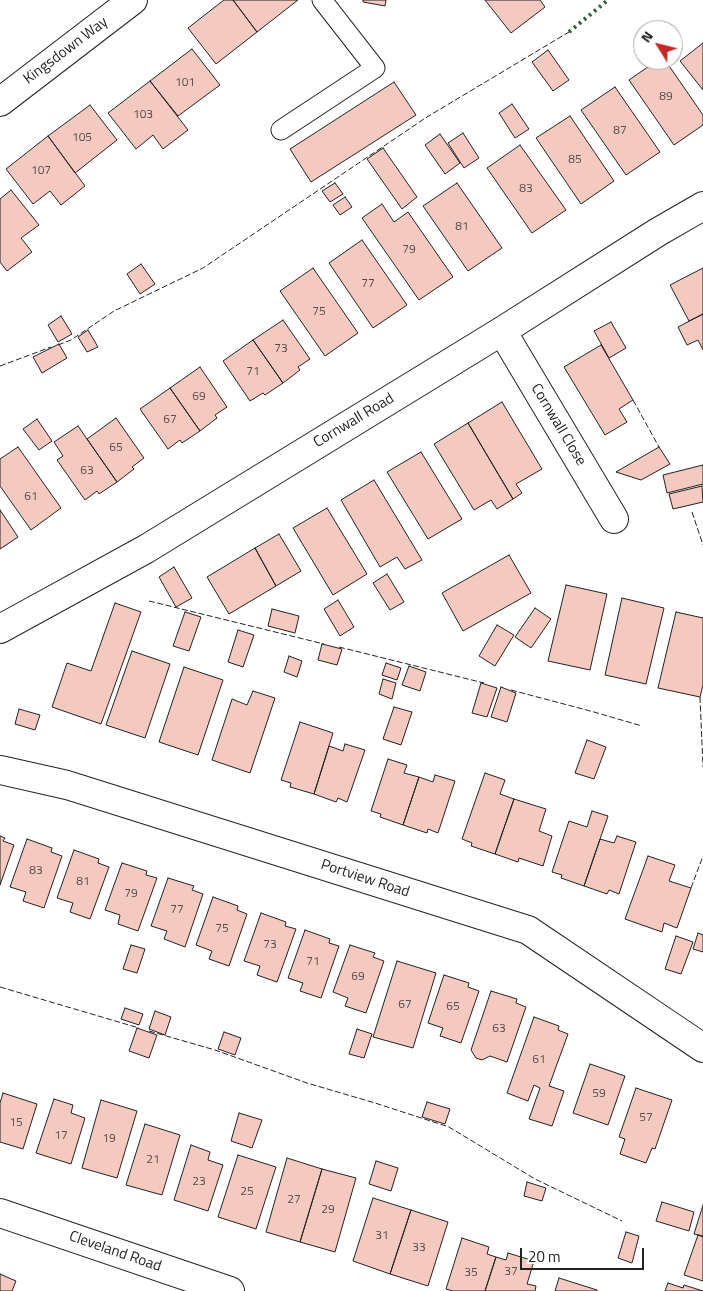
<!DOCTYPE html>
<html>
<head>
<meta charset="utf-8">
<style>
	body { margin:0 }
	#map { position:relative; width:703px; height:1291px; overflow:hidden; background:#fff; font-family:"Titillium Web",sans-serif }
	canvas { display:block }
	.north { position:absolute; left:633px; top:20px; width:50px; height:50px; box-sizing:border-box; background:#fff; border:1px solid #a7a7a7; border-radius:50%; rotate:306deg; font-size:14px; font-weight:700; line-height:20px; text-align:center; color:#222 }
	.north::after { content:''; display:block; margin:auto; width:18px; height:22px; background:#c62828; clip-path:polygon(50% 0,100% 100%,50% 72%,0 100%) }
	.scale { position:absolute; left:520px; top:1248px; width:124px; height:22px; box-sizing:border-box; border:2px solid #222; border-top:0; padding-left:6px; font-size:15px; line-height:18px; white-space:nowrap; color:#222; -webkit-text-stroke:4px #fff; paint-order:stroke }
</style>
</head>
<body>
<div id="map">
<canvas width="703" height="1291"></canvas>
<div class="north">N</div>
<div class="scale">20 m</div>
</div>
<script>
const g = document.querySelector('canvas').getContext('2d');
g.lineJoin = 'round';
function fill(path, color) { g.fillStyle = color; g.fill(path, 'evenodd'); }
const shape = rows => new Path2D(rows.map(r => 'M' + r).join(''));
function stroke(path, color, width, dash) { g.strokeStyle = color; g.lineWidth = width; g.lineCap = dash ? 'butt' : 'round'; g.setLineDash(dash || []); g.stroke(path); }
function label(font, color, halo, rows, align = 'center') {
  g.font = font + ' "Titillium Web",sans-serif'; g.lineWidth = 4; g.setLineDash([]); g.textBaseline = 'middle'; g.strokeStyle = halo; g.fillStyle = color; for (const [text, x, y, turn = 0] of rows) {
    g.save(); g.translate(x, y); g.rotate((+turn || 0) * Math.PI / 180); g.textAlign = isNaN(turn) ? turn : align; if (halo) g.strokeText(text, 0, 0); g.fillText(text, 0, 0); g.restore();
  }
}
const building = shape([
	[224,0,233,0,257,32,216,64,188,28,224,0],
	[233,0,298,0,257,32,233,0],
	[363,0,386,0,385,6,363,2,363,0],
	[485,0,540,0,545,7,511,33,485,0],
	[703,43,703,90,680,61,703,43],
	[192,49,220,85,178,116,150,81,192,49],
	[548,50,569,80,553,91,532,62,548,50],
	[658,60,665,60,703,115,703,125,674,145,629,80,658,60],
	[150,81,188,130,163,149,153,135,136,149,108,113,150,81],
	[394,82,416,115,311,182,290,149,394,82],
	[615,87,660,152,626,175,581,110,615,87],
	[512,104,529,129,515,138,499,113,512,104],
	[90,105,117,140,75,173,48,136,90,105],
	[570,116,614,181,581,204,536,138,570,116],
	[463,133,479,158,464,168,448,143,463,133],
	[440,134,460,163,445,174,425,145,440,134],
	[48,136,85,186,61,205,50,191,33,204,6,169,48,136],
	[520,145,566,210,532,233,487,168,520,145],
	[383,148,417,197,402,209,367,159,383,148],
	[335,183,343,194,330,202,322,191,335,183],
	[457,183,502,248,468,271,423,206,457,183],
	[11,190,39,225,21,238,32,252,7,271,0,262,0,199,11,190],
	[345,197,352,207,340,215,333,205,345,197],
	[382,204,394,222,408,212,453,277,419,300,362,218,382,204],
	[362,240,407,305,373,328,329,263,362,240],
	[141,264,155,284,140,294,127,274,141,264],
	[313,268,358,333,325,356,280,291,313,268],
	[703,268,703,314,689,321,670,285,703,268],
	[703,314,703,350,698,340,687,345,678,327,703,314],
	[61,316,72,334,58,342,48,325,61,316],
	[283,320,310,359,298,367,300,370,283,383,253,340,283,320],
	[611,322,626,348,609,358,594,331,611,322],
	[88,330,98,347,87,352,78,337,88,330],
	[253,340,283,383,265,395,263,393,250,401,223,361,253,340],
	[59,344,67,358,42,373,33,357,59,344],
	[601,345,633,400,619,409,627,422,605,435,564,367,601,345],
	[200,367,227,407,215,415,217,418,200,431,170,388,200,367],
	[170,388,200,431,182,443,180,440,168,449,140,409,170,388],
	[502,402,542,469,516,484,522,493,513,499,468,423,502,402],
	[116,418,144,458,132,467,134,469,117,482,87,439,116,418],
	[37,419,52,441,39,450,23,429,37,419],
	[468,423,513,499,497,509,491,500,474,510,434,444,468,423],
	[78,426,117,482,99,494,97,491,85,500,57,460,63,456,54,442,78,426],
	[18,447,61,508,31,530,0,486,0,459,18,447],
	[659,447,670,464,641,480,616,472,659,447],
	[421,452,462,519,428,539,387,472,421,452],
	[703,465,703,484,667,493,663,475,703,465],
	[374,480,422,560,405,569,397,557,380,567,341,500,374,480],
	[702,486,703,502,673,509,669,494,702,486],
	[327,508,367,574,333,595,293,528,327,508],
	[0,510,18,537,0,549,0,510],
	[279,534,301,571,276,586,255,548,279,534],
	[255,548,276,586,229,614,207,577,255,548],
	[509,555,531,593,463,631,442,593,509,555],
	[174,567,192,598,176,607,159,577,174,567],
	[387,574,404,602,390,610,373,583,387,574],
	[566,585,607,594,590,670,548,661,566,585],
	[622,598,664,608,646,684,605,675,622,598],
	[338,600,354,627,340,636,324,609,338,600],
	[115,603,141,612,101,724,52,707,67,663,91,671,115,603],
	[535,608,551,619,531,648,515,637,535,608],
	[272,609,299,616,295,633,268,626,272,609],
	[185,612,201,617,189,651,173,646,185,612],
	[676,612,703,618,703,685,700,697,658,688,676,612],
	[497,625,514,635,495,666,479,656,497,625],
	[238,630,254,635,243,667,228,662,238,630],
	[322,644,342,649,337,665,318,660,322,644],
	[132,651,170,664,145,738,106,725,132,651],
	[289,656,302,661,297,677,284,672,289,656],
	[386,663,401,668,397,680,382,675,386,663],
	[409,666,426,672,420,691,402,685,409,666],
	[184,667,223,680,198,755,159,742,184,667],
	[383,679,396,683,392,699,379,694,383,679],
	[481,683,497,688,487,717,472,713,481,683],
	[501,687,516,693,507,722,491,717,501,687],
	[253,691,275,698,250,773,212,760,232,699,247,705,253,691],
	[394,707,412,712,401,745,383,739,394,707],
	[19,709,40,715,35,730,15,724,19,709],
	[300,722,333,733,314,794,290,787,291,783,281,780,300,722],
	[587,740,606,747,594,779,575,773,587,740],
	[345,744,365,750,347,802,338,798,336,802,314,794,329,746,343,751,345,744],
	[388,759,407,765,404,773,419,777,403,825,380,817,381,814,371,811,388,759],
	[485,773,505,780,500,794,514,799,495,854,471,846,472,843,462,839,485,773],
	[435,775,455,781,438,833,428,829,427,833,403,825,419,777,433,782,435,775],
	[514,799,546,809,539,831,552,836,543,866,519,858,518,862,495,854,514,799],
	[592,811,608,816,584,886,561,878,562,875,552,872,569,821,587,827,592,811],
	[0,836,5,838,3,841,14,845,0,885,0,836],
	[617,836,636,842,619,894,609,890,607,894,584,886,600,839,614,843,617,836],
	[27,839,52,848,51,852,62,856,44,908,23,901,26,892,10,887,27,839],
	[74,850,99,859,98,863,109,867,90,919,70,912,73,903,57,898,74,850],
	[648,856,675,865,669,881,691,888,677,928,664,923,662,932,625,919,648,856],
	[122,863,147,871,146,875,157,878,138,931,118,924,120,915,105,910,122,863],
	[168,878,194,886,192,890,203,894,185,947,164,939,167,931,151,926,168,878],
	[213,897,238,906,237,910,247,914,229,966,209,959,212,951,196,945,213,897],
	[261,913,286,922,285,926,296,929,277,982,257,975,260,966,244,961,261,913],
	[305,930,330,939,329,943,339,946,321,998,300,991,303,983,288,978,305,930],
	[698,933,703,935,703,952,693,949,698,933],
	[676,936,693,942,681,974,665,969,676,936],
	[131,945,145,949,137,973,123,969,131,945],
	[350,945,375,953,373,957,384,961,366,1013,345,1006,348,998,333,992,350,945],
	[397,961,436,973,413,1048,373,1037,397,961],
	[444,975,469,983,468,987,479,991,461,1043,440,1036,443,1028,428,1023,444,975],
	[491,991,517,999,516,1003,526,1007,507,1062,490,1056,482,1060,476,1058,471,1050,491,991],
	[125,1008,143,1014,139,1025,121,1019,125,1008],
	[155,1011,171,1017,165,1035,149,1029,155,1011],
	[534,1017,559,1026,558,1030,568,1034,549,1086,564,1091,552,1126,529,1119,540,1088,534,1085,528,1101,507,1093,534,1017],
	[137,1028,157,1035,149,1058,129,1051,137,1028],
	[357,1029,372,1034,364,1058,349,1054,357,1029],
	[224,1032,241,1038,235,1055,218,1049,224,1032],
	[590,1064,625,1076,608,1125,573,1113,590,1064],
	[636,1088,672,1100,655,1149,652,1148,646,1163,620,1154,625,1139,619,1137,636,1088],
	[3,1093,37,1104,23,1149,0,1142,0,1103,3,1093],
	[54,1099,73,1105,71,1113,85,1118,71,1164,36,1153,54,1099],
	[101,1100,137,1111,117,1178,82,1168,101,1100],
	[427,1102,450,1109,445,1124,422,1117,427,1102],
	[239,1113,262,1120,252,1148,231,1141,239,1113],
	[145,1124,180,1135,162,1195,126,1185,145,1124],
	[191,1145,210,1152,208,1160,223,1165,208,1211,174,1200,191,1145],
	[238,1155,276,1167,256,1229,218,1217,238,1155],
	[287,1158,322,1169,300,1242,266,1232,287,1158],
	[376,1161,398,1168,391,1191,369,1184,376,1161],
	[322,1169,356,1178,335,1252,300,1242,322,1169],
	[527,1182,546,1188,542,1201,524,1196,527,1182],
	[373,1198,411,1210,390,1274,353,1261,373,1198],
	[662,1202,694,1212,689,1231,656,1221,662,1202],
	[703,1205,703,1236,694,1234,703,1205],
	[411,1210,448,1222,428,1286,390,1274,411,1210],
	[626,1232,639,1236,632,1263,618,1258,626,1232],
	[698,1235,703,1237,703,1281,684,1275,698,1235],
	[462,1238,489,1247,487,1254,496,1257,485,1291,453,1291,446,1289,462,1238],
	[508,1253,534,1261,527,1284,536,1286,535,1291,485,1291,496,1257,506,1260,508,1253],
	[0,1274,16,1281,12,1291,0,1291,0,1274],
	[559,1278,597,1290,597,1291,555,1291,559,1278],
	[668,1283,683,1288,684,1285,703,1291,665,1291,668,1283]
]);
const service = shape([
	[281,130,375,68,322,0]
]);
const minor = shape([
	[0,102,133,0],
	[502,331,614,519],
	[0,629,146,549,502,331,658,232,703,206],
	[0,770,67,785,528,930,703,1048],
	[0,1213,230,1291]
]);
const hedge = shape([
	[569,32,608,0]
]);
const fence = shape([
	[58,345,71,340,114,311,203,268,427,117,569,32],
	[0,366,51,347],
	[633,400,659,447],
	[692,512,703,545],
	[149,601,324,644],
	[339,647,484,683],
	[511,690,594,712,642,726],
	[700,697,703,767],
	[691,888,703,856],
	[0,987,139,1028],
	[149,1031,215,1050,307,1083,375,1103,449,1127,535,1179,622,1221]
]);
const numberNames = [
	["101",185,83],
	["89",666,97],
	["103",143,115],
	["87",620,131],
	["105",82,138],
	["85",575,160],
	["107",41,171],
	["83",526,189],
	["81",462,227],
	["79",409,250],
	["77",368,284],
	["75",319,312],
	["73",281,349],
	["71",253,372],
	["69",199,397],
	["67",170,420],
	["65",116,448],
	["63",87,471],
	["61",31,497],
	["83",36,871],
	["81",83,882],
	["79",131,894],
	["77",177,910],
	["75",222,929],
	["73",270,945],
	["71",313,962],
	["69",358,977],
	["67",405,1005],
	["65",453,1007],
	["63",499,1029],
	["61",539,1060],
	["59",599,1094],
	["57",646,1118],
	["15",16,1123],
	["17",61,1136],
	["19",109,1139],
	["21",153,1160],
	["23",199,1182],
	["25",247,1192],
	["27",294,1200],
	["29",328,1210],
	["31",382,1236],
	["33",419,1248],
	["37",511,1272],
	["35",471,1273]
];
const streetNames = [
	["Kingsdown Way",66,51,-37],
	["Cornwall Road",354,421,-31],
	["Cornwall Close",558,425,59],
	["Portview Road",365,879,18],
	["Cleveland Road",115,1252,19]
];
fill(building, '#f3c9c0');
stroke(building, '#222', 1);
stroke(service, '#222', 21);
stroke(minor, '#222', 30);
stroke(service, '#fff', 19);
stroke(minor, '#fff', 28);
stroke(hedge, '#2f5e38', 4, [2.5, 4]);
stroke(fence, '#222', 1, [6, 2.5]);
label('12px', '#564c4a', null, numberNames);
label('15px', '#222', '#fff', streetNames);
</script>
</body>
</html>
